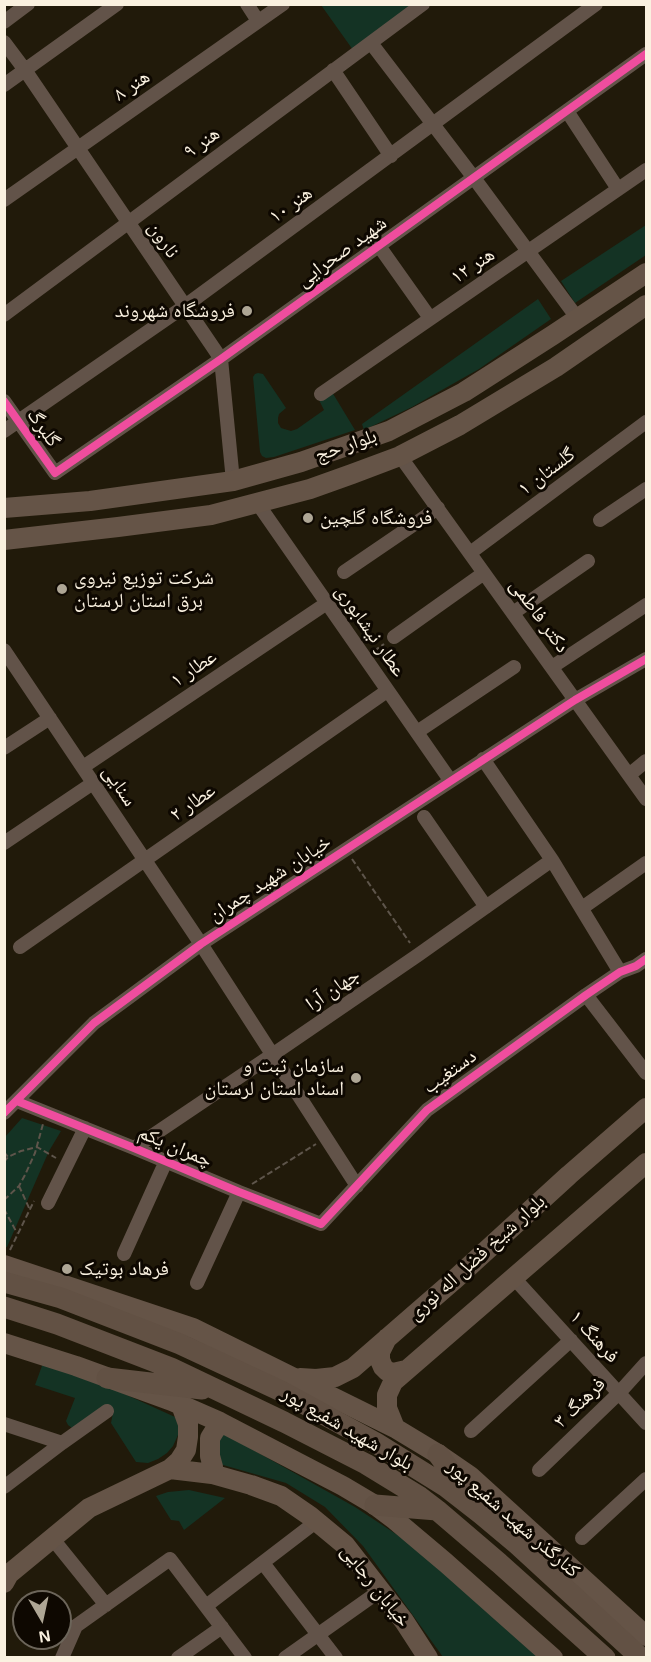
<!DOCTYPE html>
<html>
<head>
<meta charset="utf-8">
<style>
	body { margin:0 }
	#map { position:relative; width:651px; height:1662px; overflow:hidden; background:#211a0a; font-family:Helvetica,sans-serif }
	canvas { display:block }
	.frame { position:absolute; inset:0; border:6px solid #faf1e0; pointer-events:none }
	.north { position:absolute; left:12px; top:1590px; width:60px; height:60px; box-sizing:border-box; background:#0e0801; border:2px solid #6c655a; border-radius:50%; rotate:171deg; font-size:16px; font-weight:700; line-height:24px; text-align:center; color:#faf1e0 }
	.north::after { content:''; display:block; margin:auto; width:21px; height:27px; background:#aea695; clip-path:polygon(50% 0,100% 100%,50% 72%,0 100%) }
</style>
</head>
<body>
<div id="map">
<canvas width="651" height="1662"></canvas>
<div class="frame"></div>
<div class="north">N</div>
</div>
<script>
const g = document.querySelector('canvas').getContext('2d');
g.lineJoin = 'round';
function fill(path, color) { g.fillStyle = color; g.fill(path, 'evenodd'); }
const shape = rows => new Path2D(rows.map(r => 'M' + r).join(''));
function stroke(path, color, width, dash) { g.strokeStyle = color; g.lineWidth = width; g.lineCap = dash ? 'butt' : 'round'; g.setLineDash(dash || []); g.stroke(path); }
function label(font, color, halo, rows, align = 'center') {
  g.font = font + ' Helvetica,"Noto Naskh Arabic",sans-serif'; g.lineWidth = 6; g.setLineDash([]); g.textBaseline = 'middle'; g.strokeStyle = halo; g.fillStyle = color; for (const [text, x, y, turn = 0] of rows) {
    g.save(); g.translate(x, y); g.rotate((+turn || 0) * Math.PI / 180); g.textAlign = isNaN(turn) ? turn : align; if (halo) g.strokeText(text, 0, 0); g.fillText(text, 0, 0); g.restore();
  }
}
const green = shape([
	[407,4,410,9,358,57,321,5],
	[646,225,646,255,575,303,561,281],
	[538,299,551,319,479,369,412,407,364,430,362,424],
	[258,373,263,374,286,408,279,414,278,418,278,423,281,428,291,431,297,429,324,410,319,400,332,392,355,430,274,457,266,458,262,456,260,452,253,377,255,374],
	[22,1118,61,1131,49,1151,7,1247,4,1247,5,1137],
	[43,1363,118,1391,175,1417,179,1427,178,1435,173,1446,167,1453,158,1459,148,1463,136,1462,111,1423,113,1413,105,1406,72,1428,68,1425,66,1421,75,1398,35,1385],
	[223,1433,355,1507,405,1540,541,1657,443,1657,363,1546,325,1507,286,1483,216,1463,216,1441],
	[189,1490,225,1498,184,1530,179,1521,171,1520,156,1496,168,1492]
]);
const path = shape([
	[374,651,384,644],
	[352,859,410,943],
	[4,1152,8,1157],
	[4,1162,8,1157,21,1151,37,1147,56,1158],
	[252,1184,316,1144],
	[19,1186,30,1210],
	[4,1200,19,1186,25,1175,35,1153,43,1124],
	[4,1209,17,1233],
	[10,1250,34,1201]
]);
const street = shape([
	[247,4,258,21],
	[4,22,28,4],
	[4,42,25,70,221,359,233,481],
	[371,43,474,178,578,319],
	[333,70,391,156],
	[4,85,117,4],
	[567,111,618,189],
	[4,200,283,4],
	[379,246,430,318],
	[4,315,423,4],
	[321,394,646,170],
	[4,401,55,473,221,359,646,54],
	[4,431,185,306,596,4],
	[400,456,646,799],
	[258,504,450,780],
	[600,520,646,489],
	[470,553,646,422],
	[344,572,438,508],
	[513,613,588,561],
	[394,637,484,573],
	[4,650,201,944,357,1186],
	[552,667,646,605],
	[417,732,514,667],
	[4,748,50,718],
	[483,759,552,860,620,972],
	[83,767,327,603],
	[629,775,646,761],
	[424,817,486,907],
	[4,843,93,783],
	[582,908,646,863],
	[20,947,387,691],
	[586,995,646,1073],
	[17,1101,134,1148,239,1192,321,1224,427,1110,586,995,620,972,636,966,646,959],
	[4,1113,94,1023,201,944,575,700,646,659],
	[134,1148,272,1055,418,955,552,860],
	[48,1203,85,1128],
	[124,1254,166,1161],
	[513,1277,646,1423],
	[197,1283,239,1192],
	[4,1424,62,1443],
	[471,1431,571,1340],
	[539,1470,619,1393,646,1363],
	[4,1487,62,1443,107,1411],
	[52,1538,106,1605],
	[582,1538,646,1479],
	[263,1563,336,1658],
	[206,1606,317,1521],
	[62,1658,76,1626,170,1559,245,1658],
	[178,1658,222,1627],
	[285,1658,381,1590]
]);
const secondary = shape([
	[4,508,90,501,233,481,301,462,389,431,464,392,553,335,646,273],
	[4,540,118,527,211,515,310,489,352,474,400,456,460,425,556,367,646,305],
	[4,1265,193,1328,395,1428,438,1454,470,1476,646,1636],
	[387,1338,380,1352,380,1360,383,1367,387,1371,393,1373,406,1370],
	[4,1343,76,1366,172,1401,220,1422,343,1486,375,1505,395,1520,446,1563,553,1658],
	[300,1378,316,1379,335,1377,353,1368,453,1281,569,1175,646,1108],
	[395,1428,387,1408,387,1395,393,1382,646,1163],
	[170,1469,179,1461,186,1450,188,1437,188,1424,181,1405],
	[212,1474,213,1467,210,1456,210,1438,220,1422],
	[4,1583,9,1574,89,1508,170,1469,212,1474,251,1485,281,1496,310,1516,345,1545,404,1621,428,1658]
]);
const primary = shape([
	[4,1282,61,1298,180,1344,281,1391,376,1443,445,1486,481,1514,518,1545,641,1658],
	[4,1307,57,1324,171,1368,284,1422,366,1464,420,1497,437,1510,499,1563,605,1658],
	[107,1378,202,1389],
	[438,1454,467,1494],
	[375,1505,437,1510]
]);
const cycleway = shape([
	[4,401,55,473,221,359,646,54],
	[17,1101,134,1148,239,1192,321,1224,427,1110,586,995,620,972,636,966,646,959],
	[4,1113,94,1023,201,944,575,700,646,659]
]);
const markers = [
	[247,311,6,"#aea695"],
	[308,518,6,"#aea695"],
	[62,589,6,"#aea695"],
	[356,1078,6,"#aea695"],
	[67,1269,6,"#aea695"]
];
const streetNames = [
	["هنر ۸",132,86,-35],
	["هنر ۹",202,143,-36],
	["هنر ۱۰",291,205,-36],
	["نارون",163,240,56],
	["شهید صحرایی",342,252,-36],
	["هنر ۱۲",473,266,-34],
	["گلبرگ",43,428,55],
	["بلوار حج",346,446,-19],
	["گلستان ۱",547,472,-37],
	["دکتر فاطمی",539,616,54],
	["عطار نیشابوری",370,631,55],
	["عطار ۱",194,669,-34],
	["سنایی",119,786,56],
	["عطار ۲",193,803,-35],
	["خیابان شهید چمران",270,879,-33],
	["جهان آرا",333,990,-34],
	["دستغیب",450,1072,-36],
	["چمران یکم",175,1147,23],
	["بلوار شیخ فضل اله نوری",477,1258,-42],
	["فرهنگ ۱",594,1337,48],
	["فرهنگ ۳",580,1403,-44],
	["بلوار شهید شفیع پور",347,1429,30],
	["کنارگذر شهید شفیع پور",513,1519,41],
	["خیابان رجایی",375,1586,52]
];
const poiNames = [
	["فروشگاه شهروند",235,311,"right"],
	["فروشگاه گلچین",320,518],
	["شرکت توزیع نیروی",74,578],
	["برق استان لرستان",74,601],
	["سازمان ثبت و",344,1066,"right"],
	["اسناد استان لرستان",344,1089,"right"],
	["فرهاد بوتیک",79,1269]
];
fill(green, '#143324');
stroke(path, '#5e554b', 2, [6, 3]);
stroke(street, '#625349', 14);
stroke(secondary, '#655447', 20);
stroke(primary, '#625144', 21);
stroke(cycleway, '#ef4d9e', 8);
for (const [x, y, r, color] of markers) { const dot = new Path2D(); dot.arc(x, y, r, 0, 2 * Math.PI); g.fillStyle = color; g.fill(dot); stroke(dot, '#0e0801', 2); }
label('20px', '#faf1e0', '#0e0801', streetNames);
label('20px', '#faf1e0', '#0e0801', poiNames, 'left');
</script>
</body>
</html>
